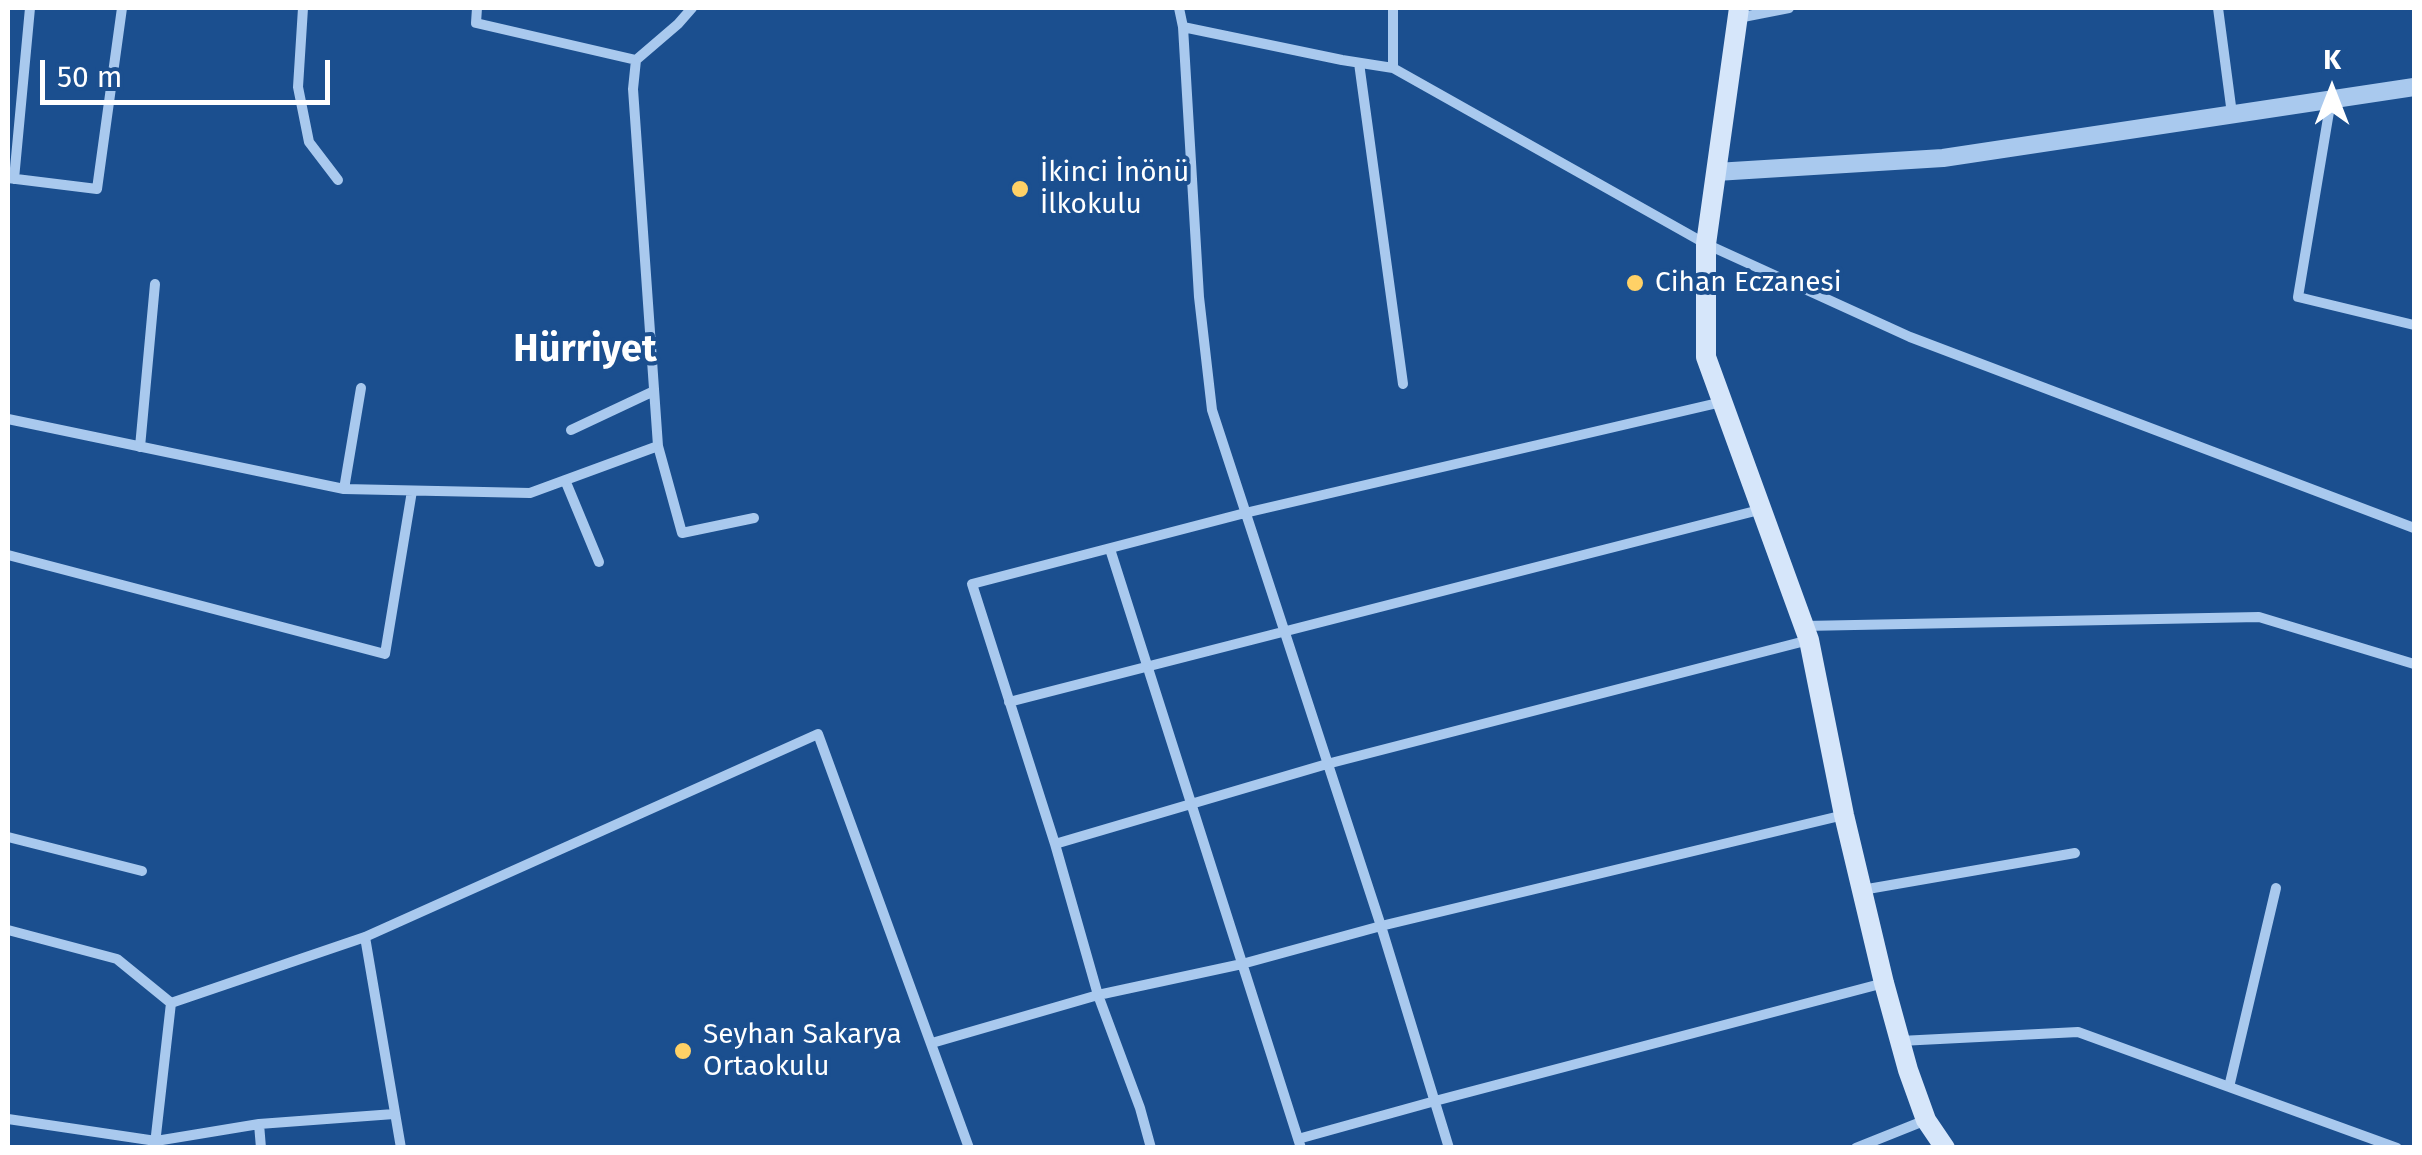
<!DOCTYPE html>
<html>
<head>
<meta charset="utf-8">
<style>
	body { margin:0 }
	#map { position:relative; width:2422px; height:1155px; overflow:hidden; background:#1b4f8f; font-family:"Fira Sans",sans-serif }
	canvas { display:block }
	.frame { position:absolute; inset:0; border:10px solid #fff; pointer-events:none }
	.north { position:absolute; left:2282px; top:40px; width:100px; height:100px; -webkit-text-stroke:8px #1b4f8f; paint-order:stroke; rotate:0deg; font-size:28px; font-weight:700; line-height:40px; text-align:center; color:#fff }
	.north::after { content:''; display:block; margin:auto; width:35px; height:45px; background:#fff; clip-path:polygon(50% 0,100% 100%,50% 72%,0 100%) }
	.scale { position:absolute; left:40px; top:60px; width:290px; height:45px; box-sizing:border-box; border:5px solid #fff; border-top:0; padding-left:12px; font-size:30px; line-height:35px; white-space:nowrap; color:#fff; -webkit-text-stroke:8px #1b4f8f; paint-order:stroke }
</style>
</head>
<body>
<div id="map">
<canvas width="2422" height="1155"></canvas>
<div class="frame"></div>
<div class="north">K</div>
<div class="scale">50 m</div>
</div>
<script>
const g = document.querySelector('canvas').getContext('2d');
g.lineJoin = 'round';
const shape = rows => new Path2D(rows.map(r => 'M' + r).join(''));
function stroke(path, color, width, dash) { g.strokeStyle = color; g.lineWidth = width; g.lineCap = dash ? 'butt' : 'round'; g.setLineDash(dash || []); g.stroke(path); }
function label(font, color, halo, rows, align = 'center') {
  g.font = font + ' "Fira Sans",sans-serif'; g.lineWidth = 8; g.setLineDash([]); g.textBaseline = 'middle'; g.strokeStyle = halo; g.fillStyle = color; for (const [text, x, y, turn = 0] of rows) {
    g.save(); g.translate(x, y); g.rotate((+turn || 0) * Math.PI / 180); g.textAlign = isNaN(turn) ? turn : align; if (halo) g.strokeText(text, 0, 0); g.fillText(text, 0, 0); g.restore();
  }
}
const minor = shape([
	[303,8,298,87,309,142,338,180],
	[477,8,476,23,636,60],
	[692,8,678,24,636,60,633,89,658,446,682,533,754,518],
	[1179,8,1183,27,1199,297,1212,410,1381,926,1449,1148],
	[1393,8,1393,68],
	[2218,8,2232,114],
	[1738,18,1789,8],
	[1183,27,1342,60,1393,68,1706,244,1910,337,2414,528],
	[1359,63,1403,384],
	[2331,100,2298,297,2414,325],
	[8,178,97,189,122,8],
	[14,179,30,8],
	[8,419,344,489,530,493,658,446],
	[571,430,654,391],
	[140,447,155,284],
	[565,480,599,562],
	[344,489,361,388],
	[1110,549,1301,1148],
	[8,555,385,654,412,491],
	[1804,626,2259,617,2414,664],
	[1009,702,1763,509],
	[8,837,142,871],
	[1055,844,1327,764,1809,640],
	[1862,890,2075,853],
	[8,930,117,959,171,1003,155,1144],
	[365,937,401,1148],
	[171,1003,365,937,818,734,969,1148],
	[1900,1041,2078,1032,2397,1148],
	[932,1043,1098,995,1242,964,1381,926,1844,815],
	[2229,1087,2276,888],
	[8,1119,156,1141,259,1124,394,1114],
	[259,1124,261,1148],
	[1298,1139,1435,1101,1884,983],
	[1151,1148,1140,1108,1098,995,1055,844,972,584,1245,513,1722,402],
	[1856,1148,1926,1120]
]);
const tertiary = shape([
	[1716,172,1943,158,2414,87]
]);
const secondary = shape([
	[1739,8,1706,244,1706,357,1809,640,1844,815,1884,983,1908,1070,1926,1120,1945,1148]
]);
const markers = [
	[1020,189,10,"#ffd166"],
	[1635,283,10,"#ffd166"],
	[683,1051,10,"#ffd166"]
];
const poiNames = [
	["İkinci İnönü",1040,173],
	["İlkokulu",1040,205],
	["Cihan Eczanesi",1655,283],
	["Seyhan Sakarya",703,1035],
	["Ortaokulu",703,1067]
];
const districtNames = [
	["Hürriyet",585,350]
];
stroke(minor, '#a9c9ee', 10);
stroke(tertiary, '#a9c9ee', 18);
stroke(secondary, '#d6e6fa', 20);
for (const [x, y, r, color] of markers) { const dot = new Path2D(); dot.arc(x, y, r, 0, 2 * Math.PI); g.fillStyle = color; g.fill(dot); stroke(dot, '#1b4f8f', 4); }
label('28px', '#fff', '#1b4f8f', poiNames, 'left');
label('bold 38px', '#fff', '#1b4f8f', districtNames);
</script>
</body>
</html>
